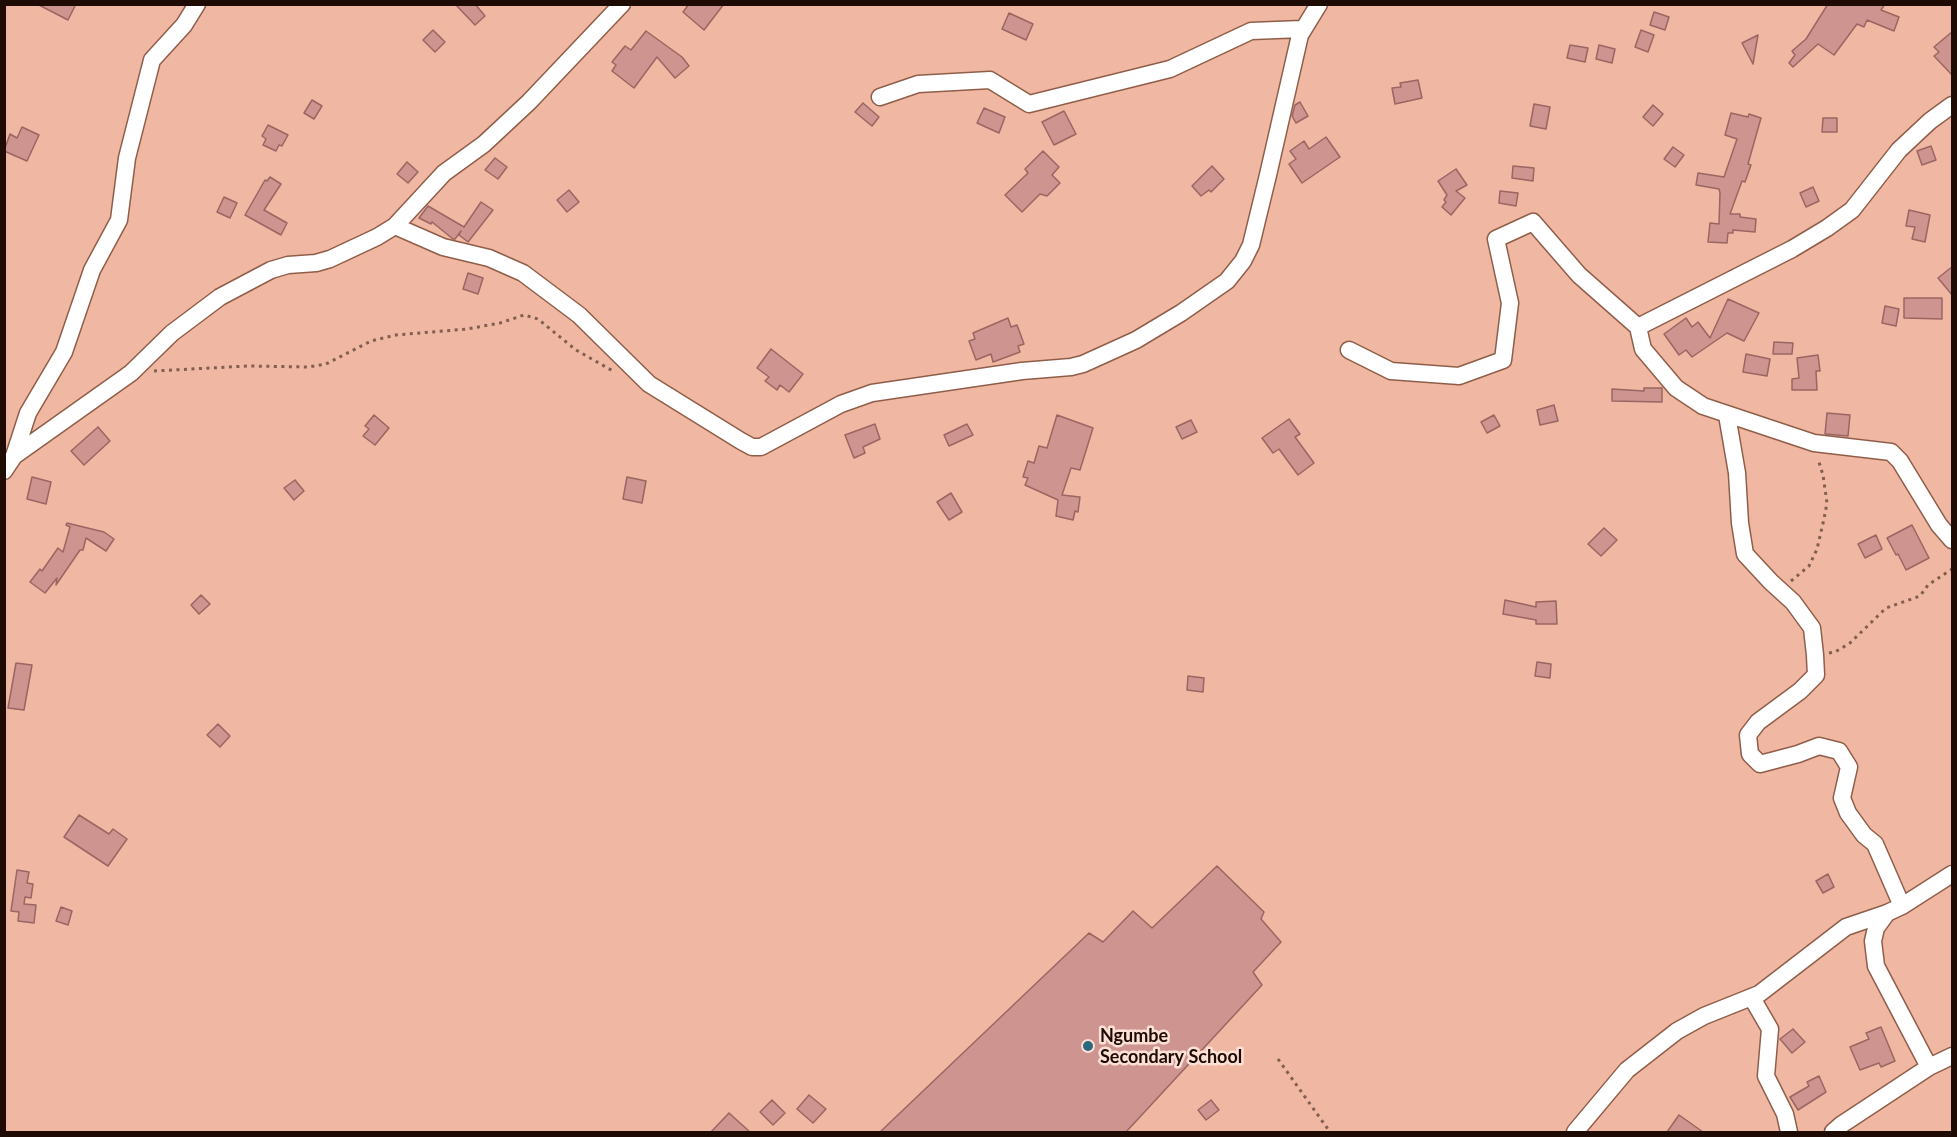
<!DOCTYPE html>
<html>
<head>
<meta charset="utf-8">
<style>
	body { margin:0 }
	#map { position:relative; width:1957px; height:1137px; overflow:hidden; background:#f0b8a2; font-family:Lato,sans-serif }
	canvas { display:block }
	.frame { position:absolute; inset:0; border:6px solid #1d0b04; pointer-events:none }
</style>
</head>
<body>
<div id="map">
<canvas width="1957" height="1137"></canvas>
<div class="frame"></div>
</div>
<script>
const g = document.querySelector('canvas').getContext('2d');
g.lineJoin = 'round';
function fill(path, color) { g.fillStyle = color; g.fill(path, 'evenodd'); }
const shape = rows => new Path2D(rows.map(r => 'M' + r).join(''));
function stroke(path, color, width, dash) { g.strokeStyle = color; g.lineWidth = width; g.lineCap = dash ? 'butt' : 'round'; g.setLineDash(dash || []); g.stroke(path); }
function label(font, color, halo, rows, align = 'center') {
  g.font = font + ' Lato,sans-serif'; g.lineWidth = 5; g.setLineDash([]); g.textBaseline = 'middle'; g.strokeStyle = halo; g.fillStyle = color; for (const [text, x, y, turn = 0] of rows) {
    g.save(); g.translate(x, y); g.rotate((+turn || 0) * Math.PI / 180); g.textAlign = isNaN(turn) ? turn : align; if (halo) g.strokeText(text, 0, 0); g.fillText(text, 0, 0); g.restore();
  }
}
const building = shape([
	[37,4,76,4,68,20,37,4],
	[455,4,475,4,485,16,475,25,455,4],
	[689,4,724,4,704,30,683,12,689,4],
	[1828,4,1885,4,1881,10,1899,17,1894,31,1867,20,1864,27,1857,24,1834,55,1818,44,1793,67,1789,63,1795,55,1792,51,1806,39,1828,4],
	[1654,12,1669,17,1665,30,1650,25,1654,12],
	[1009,13,1033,24,1026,40,1002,29,1009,13],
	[433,30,445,42,435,52,423,40,433,30],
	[1641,30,1654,35,1648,52,1635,47,1641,30],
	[646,31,682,57,689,66,675,78,657,57,634,88,612,71,616,65,612,62,625,46,631,50,646,31],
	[1953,31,1953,76,1934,56,1939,52,1934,47,1953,31],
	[1758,35,1753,64,1742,43,1758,35],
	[1570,45,1588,48,1585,62,1567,58,1570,45],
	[1599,45,1615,49,1612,63,1596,59,1599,45],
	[1418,80,1422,98,1395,104,1392,88,1401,87,1400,83,1418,80],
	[312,100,322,106,314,119,304,113,312,100],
	[1300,102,1308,116,1296,123,1292,116,1295,105,1300,102],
	[863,103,879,117,872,126,855,112,863,103],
	[1534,104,1550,107,1546,129,1530,126,1534,104],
	[1653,105,1663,114,1653,126,1643,117,1653,105],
	[984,108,1005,117,999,133,977,123,984,108],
	[1064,111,1076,134,1054,145,1042,122,1064,111],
	[1731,113,1748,117,1749,114,1761,118,1748,164,1751,165,1745,182,1742,181,1730,214,1740,214,1740,217,1756,219,1755,232,1733,230,1733,233,1728,233,1727,243,1708,242,1710,223,1719,224,1720,193,1719,189,1696,185,1698,173,1724,177,1737,139,1725,135,1731,113],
	[1823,118,1837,118,1837,132,1822,132,1823,118],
	[268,125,288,135,282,146,279,145,276,151,263,145,266,139,262,136,268,125],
	[22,127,39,135,27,161,4,151,10,134,17,138,22,127],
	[1326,137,1340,157,1302,183,1289,164,1296,159,1290,151,1304,141,1309,149,1326,137],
	[1931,146,1936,160,1922,165,1917,151,1931,146],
	[1673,147,1684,155,1675,167,1664,159,1673,147],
	[1043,151,1059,167,1052,175,1060,183,1047,196,1040,194,1022,212,1005,195,1028,173,1025,169,1043,151],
	[495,158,507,167,498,179,485,170,495,158],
	[407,162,418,172,408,183,397,174,407,162],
	[1212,166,1224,179,1211,192,1209,190,1201,196,1192,186,1212,166],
	[1513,166,1534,168,1533,181,1512,178,1513,166],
	[1456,169,1467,185,1456,191,1465,198,1451,215,1442,207,1446,202,1444,200,1447,195,1438,181,1456,169],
	[270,177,281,184,264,210,287,223,281,235,245,215,265,180,267,181,270,177],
	[1813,187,1819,201,1806,207,1800,193,1813,187],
	[569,190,579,202,567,212,557,200,569,190],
	[1500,191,1518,193,1516,206,1499,203,1500,191],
	[224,197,237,203,230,218,217,212,224,197],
	[481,202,493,210,468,242,459,235,461,231,455,239,453,239,432,222,431,224,419,218,428,206,464,227,481,202],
	[1909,210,1930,215,1925,242,1912,239,1915,227,1906,226,1909,210],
	[1953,266,1953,296,1938,278,1953,266],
	[468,273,483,278,478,294,463,289,468,273],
	[1904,298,1942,298,1942,319,1904,318,1904,298],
	[1728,299,1759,313,1744,341,1727,333,1692,357,1686,350,1679,355,1664,334,1686,318,1692,327,1698,322,1710,338,1728,299],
	[1885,306,1899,309,1896,326,1882,323,1885,306],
	[1008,318,1011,327,1017,325,1024,344,1018,346,1020,352,993,362,991,354,976,360,969,341,975,339,973,333,1008,318],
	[1774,342,1793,343,1792,354,1773,354,1774,342],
	[771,349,803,374,789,392,780,385,777,390,765,381,769,377,757,368,771,349],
	[1746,354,1770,359,1767,376,1743,372,1746,354],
	[1818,355,1820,371,1816,371,1817,390,1792,390,1792,379,1799,378,1797,358,1818,355],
	[1644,388,1662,388,1662,402,1612,401,1612,389,1644,391,1644,388],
	[1554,405,1558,421,1540,425,1537,410,1554,405],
	[1827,413,1850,415,1848,436,1825,434,1827,413],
	[374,415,389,428,375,445,363,436,369,429,365,426,374,415],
	[1057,415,1093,428,1080,470,1071,468,1062,495,1080,497,1078,512,1075,511,1073,520,1056,516,1058,500,1025,485,1028,478,1023,477,1028,461,1034,463,1039,446,1047,448,1057,415],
	[1494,415,1500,426,1487,433,1481,422,1494,415],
	[1289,419,1300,434,1295,437,1314,463,1298,475,1279,449,1273,453,1262,438,1289,419],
	[1191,420,1197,432,1182,439,1176,427,1191,420],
	[875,424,880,439,863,447,865,453,854,458,845,435,875,424],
	[967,424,973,435,949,446,944,435,967,424],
	[98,427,110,441,84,465,71,451,98,427],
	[32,477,51,482,46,504,27,499,32,477],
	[627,477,646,481,642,503,623,499,627,477],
	[295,480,304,491,294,500,284,488,295,480],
	[951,493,962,512,949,520,937,502,951,493],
	[67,523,104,532,114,539,106,551,86,538,83,550,80,550,56,585,57,578,45,593,30,582,40,569,42,571,58,548,63,552,70,527,66,525,67,523],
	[1912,525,1929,558,1906,570,1898,554,1896,555,1887,538,1912,525],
	[1604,528,1617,540,1601,556,1588,544,1604,528],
	[1876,535,1882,549,1865,558,1858,544,1876,535],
	[201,595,210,604,199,614,191,605,201,595],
	[1505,600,1536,607,1536,602,1556,601,1557,624,1536,624,1536,620,1503,614,1505,600],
	[1537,662,1551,664,1550,678,1535,676,1537,662],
	[16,663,32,665,24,710,8,708,16,663],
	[1188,676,1204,678,1203,692,1187,690,1188,676],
	[218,724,230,736,220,747,207,735,218,724],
	[79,815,109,834,113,829,127,839,108,866,64,837,79,815],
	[1217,866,1264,912,1261,919,1281,942,1253,972,1262,985,1126,1132,880,1132,1089,933,1103,942,1133,911,1152,928,1217,866],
	[17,870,29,872,27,883,33,884,31,898,25,897,24,904,36,905,34,923,18,921,19,912,11,911,17,870],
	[1828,874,1834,887,1823,893,1816,881,1828,874],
	[61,907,72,911,68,925,56,921,61,907],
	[1881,1027,1895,1061,1881,1067,1879,1063,1860,1070,1850,1047,1869,1039,1866,1033,1881,1027],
	[1793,1029,1805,1042,1792,1053,1780,1039,1793,1029],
	[1819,1076,1826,1092,1798,1110,1790,1097,1809,1086,1807,1082,1819,1076],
	[809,1095,826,1109,813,1123,797,1109,809,1095],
	[772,1100,785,1113,773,1125,760,1112,772,1100],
	[1211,1100,1219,1110,1206,1120,1198,1110,1211,1100],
	[729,1113,750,1132,711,1132,729,1113],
	[1679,1115,1703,1132,1667,1132,1679,1115]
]);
const path = shape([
	[154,371,248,366,308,367,326,364,371,341,396,335,467,329,500,323,524,315,538,319,576,350,613,371],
	[1791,581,1809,566,1817,549,1824,519,1827,503,1823,475,1818,459],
	[1829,653,1835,652,1850,643,1886,608,1920,596,1928,585,1952,569],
	[1278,1059,1330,1132]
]);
const minor = shape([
	[880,97,918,84,990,80,1029,104,1170,69,1251,31,1302,29],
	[395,226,443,247,489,258,523,273,579,315,649,384,741,441,752,447,761,447,841,404,872,393,1022,371,1071,367,1083,364,1136,340,1181,313,1227,281,1243,261,1251,245,1268,175,1300,35,1319,4],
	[1638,327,1792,249,1827,228,1852,210,1899,150,1930,121,1952,105],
	[1349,350,1391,371,1459,376,1503,360,1510,303,1496,239,1533,222,1579,275,1638,327,1643,349,1676,388,1703,406,1814,443,1891,452,1900,461,1939,525,1952,540],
	[1727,415,1737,473,1740,523,1745,554,1771,582,1793,602,1812,628,1815,655,1816,675,1800,691,1758,722,1748,735,1750,754,1760,764,1798,754,1819,746,1839,751,1849,767,1842,798,1848,813,1864,835,1875,844,1902,906],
	[14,456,28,413,64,352,92,270,119,220,127,158,152,60,184,25,197,4],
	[4,471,14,456,131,373,172,333,220,297,271,270,288,265,316,263,330,259,377,237,395,226,444,173,484,144,529,102,622,4],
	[1887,913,1876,928,1873,941,1876,966,1929,1067],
	[1752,998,1770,1029,1766,1076,1785,1114,1789,1132],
	[1575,1132,1627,1070,1677,1031,1704,1016,1759,994,1846,927,1887,913,1902,906,1952,874],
	[1833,1132,1841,1125,1929,1067,1952,1056]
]);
const markers = [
	[1088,1046,6,"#29697d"]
];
const poiNames = [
	["Ngumbe",1100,1036],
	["Secondary School",1100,1057]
];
fill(building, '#ce9490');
stroke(building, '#9b6562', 1.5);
stroke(minor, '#8f5e4a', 19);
stroke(path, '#825e50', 3, [3, 4.5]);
stroke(minor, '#fff', 16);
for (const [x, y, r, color] of markers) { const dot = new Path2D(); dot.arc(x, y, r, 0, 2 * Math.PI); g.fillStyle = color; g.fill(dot); stroke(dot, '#fde0d5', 2); }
label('bold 18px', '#1d0b04', '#fde0d5', poiNames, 'left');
</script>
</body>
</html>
